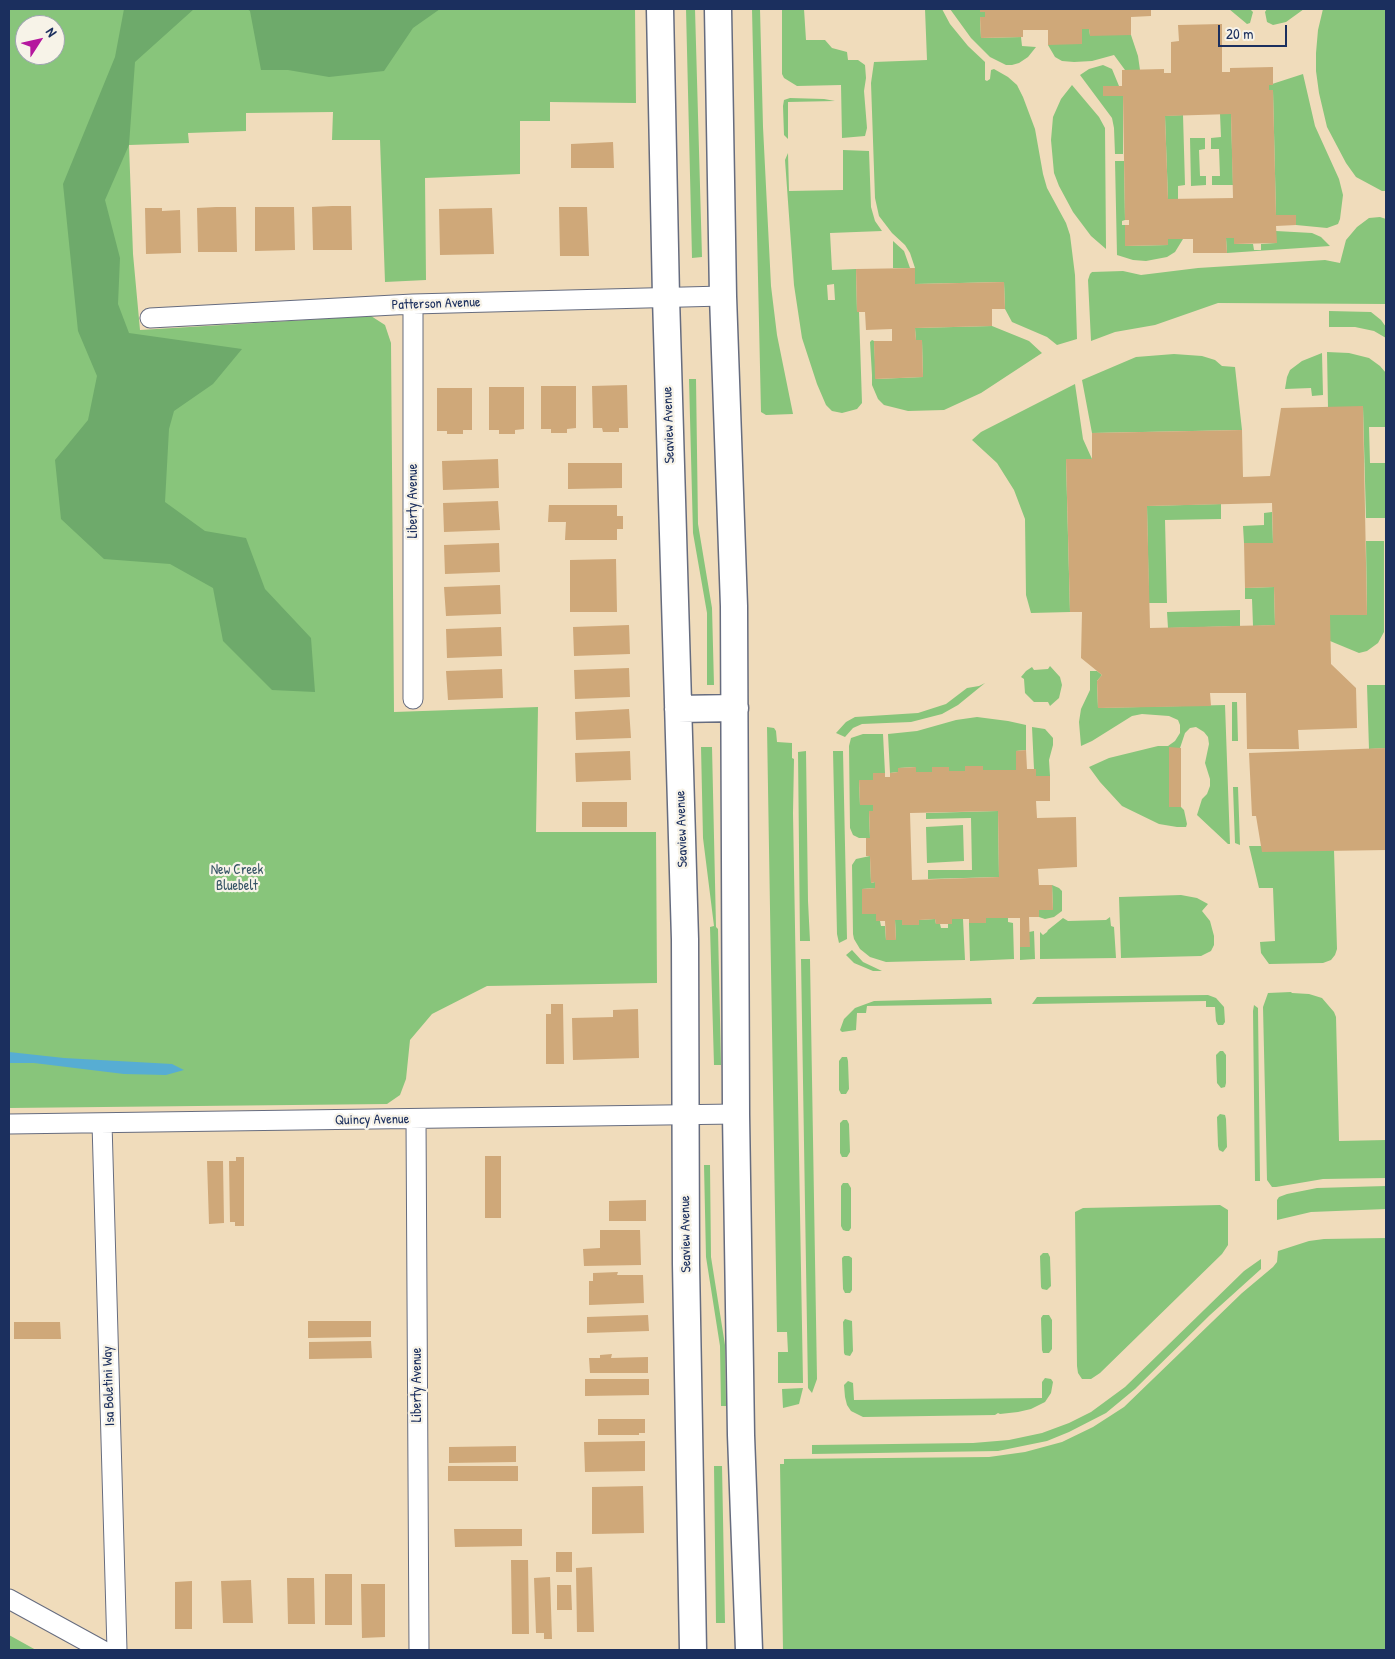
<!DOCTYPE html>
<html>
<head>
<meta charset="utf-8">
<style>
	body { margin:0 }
	#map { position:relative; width:1395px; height:1659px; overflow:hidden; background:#f0dcbb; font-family:"Patrick Hand",sans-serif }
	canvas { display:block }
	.frame { position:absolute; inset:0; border:10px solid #1b2f5e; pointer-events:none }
	.north { position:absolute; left:15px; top:15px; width:50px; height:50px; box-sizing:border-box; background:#f7f3e8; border:1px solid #9fa5b1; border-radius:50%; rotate:55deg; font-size:14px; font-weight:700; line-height:20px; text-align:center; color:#1b2f5e }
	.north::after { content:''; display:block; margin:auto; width:18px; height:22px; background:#b5179e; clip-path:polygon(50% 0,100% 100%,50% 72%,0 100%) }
	.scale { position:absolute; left:1218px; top:25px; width:69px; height:22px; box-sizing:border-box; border:2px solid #1b2f5e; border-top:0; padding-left:6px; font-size:15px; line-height:18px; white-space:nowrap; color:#1b2f5e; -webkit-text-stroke:4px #f7f3e8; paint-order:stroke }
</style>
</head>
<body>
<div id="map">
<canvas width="1395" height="1659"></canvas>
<div class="frame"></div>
<div class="north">N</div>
<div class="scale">20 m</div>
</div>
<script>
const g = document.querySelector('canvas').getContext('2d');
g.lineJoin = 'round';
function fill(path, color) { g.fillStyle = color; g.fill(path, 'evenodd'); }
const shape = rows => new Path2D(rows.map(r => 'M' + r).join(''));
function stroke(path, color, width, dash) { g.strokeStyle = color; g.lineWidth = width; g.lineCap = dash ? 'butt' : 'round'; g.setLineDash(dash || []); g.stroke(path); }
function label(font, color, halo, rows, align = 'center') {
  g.font = font + ' "Patrick Hand",sans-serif'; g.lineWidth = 4.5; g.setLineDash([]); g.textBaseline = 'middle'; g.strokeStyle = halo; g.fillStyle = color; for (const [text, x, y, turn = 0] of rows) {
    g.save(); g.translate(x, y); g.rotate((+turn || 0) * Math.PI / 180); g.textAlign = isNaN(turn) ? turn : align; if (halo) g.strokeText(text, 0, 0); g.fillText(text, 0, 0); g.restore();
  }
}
const green = shape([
	[9,9,635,9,636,103,550,102,550,121,520,121,520,174,425,178,426,280,385,282,380,140,332,140,333,112,246,113,246,131,188,133,189,143,129,145,133,254,140,330,371,316,385,325,391,343,394,712,538,707,536,832,656,832,657,983,487,986,432,1014,410,1040,406,1079,400,1095,387,1104,9,1108],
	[25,25,55,25,55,55,25,55],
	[686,9,695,9,702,257,692,258],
	[752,9,760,9,763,127,771,286,777,335,793,414,766,415,761,412],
	[782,9,804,9,806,40,825,40,832,48,847,52,848,60,858,60,865,65,866,78,864,91,867,128,865,136,842,138,841,85,797,86,784,78,782,74],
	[925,9,942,9,950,24,968,46,985,62,985,80,987,81,990,79,991,70,994,69,1008,77,1017,85,1023,97,1035,129,1043,174,1047,188,1066,223,1070,235,1075,275,1077,339,1057,345,1047,337,1012,322,1005,309,1004,282,915,284,915,268,910,253,905,245,892,233,879,216,875,198,871,83,874,62,927,60],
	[950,9,980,9,980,12,985,12,985,17,980,17,981,38,1021,37,1022,46,1036,47,1028,57,1019,63,1012,65,1006,65,990,57,971,38],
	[1229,9,1250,9,1253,12,1250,23,1247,24],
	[1267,9,1304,9,1286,22,1273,25,1267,22,1265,12],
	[1323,9,1386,9,1386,191,1382,191,1356,177,1346,163,1327,127,1319,93,1316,71,1316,53,1318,30],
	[1082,29,1089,29,1090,35,1131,35,1138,56,1140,70,1125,70,1114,55,1092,61,1074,62,1062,61,1055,57,1048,45],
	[1103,65,1112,69,1119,86,1103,86,1103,96,1123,96,1123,154,1115,154,1114,128,1112,118,1080,75,1089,69],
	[1303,74,1315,126,1339,179,1343,195,1340,219,1338,224,1327,228,1296,225,1296,215,1276,215,1273,91,1269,90,1269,85],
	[1072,85,1099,117,1105,128,1106,249,1091,236,1073,212,1059,186,1054,173,1051,140,1053,117,1061,99],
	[790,98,824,99,835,101,788,102,788,139,784,135,783,106,784,100],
	[1220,114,1231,114,1233,185,1212,185,1212,176,1220,176,1219,149,1211,149,1211,138,1221,137],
	[1183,115,1185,185,1178,186,1178,199,1168,199,1165,116],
	[1190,138,1205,138,1205,149,1199,150,1200,176,1206,176,1206,185,1191,186],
	[843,150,869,151,871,207,875,221,882,231,830,233,832,270,856,269,857,312,859,312,862,403,857,409,842,413,832,411,826,405,817,384,802,338,794,285,785,160,788,153,789,191,843,190],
	[834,284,835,300,828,300,827,285],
	[1115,161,1124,161,1125,220,1122,221,1122,225,1125,225,1125,246,1168,245,1168,239,1183,239,1175,252,1167,257,1146,261,1133,260,1117,255],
	[1380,217,1386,219,1386,304,1218,303,1155,325,1115,332,1091,341,1088,280,1090,274,1092,272,1123,271,1141,275,1198,268,1325,260,1340,263,1346,240,1357,227,1369,218],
	[1276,231,1312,233,1321,237,1330,246,1227,253,1226,238,1234,238,1235,244,1253,244,1254,250,1261,250,1261,244,1276,243],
	[893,241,904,251,910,268,893,268],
	[1329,311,1371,312,1381,320,1386,327,1386,338,1374,331,1355,327,1329,327],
	[992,326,1029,341,1042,353,981,393,944,410,908,411,884,405,878,399,872,385,872,375,870,342,872,340,874,341,876,379,923,377,922,341,916,340,915,328],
	[1327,352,1349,353,1369,358,1380,366,1386,373,1386,427,1369,427,1370,463,1386,463,1386,518,1366,518,1363,407,1328,407],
	[1322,353,1323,395,1312,396,1311,388,1285,389,1287,377,1290,370,1302,361],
	[1174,354,1202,356,1215,360,1222,366,1235,367,1242,430,1092,433,1082,380,1136,357],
	[689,379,696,379,698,524,712,608,714,685,707,685,707,613,693,533],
	[1075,384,1083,439,1092,459,1066,460,1070,612,1031,613,1026,595,1025,519,1014,490,997,463,972,440,981,432],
	[1221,504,1221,519,1165,520,1167,603,1149,603,1147,506],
	[1272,512,1273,543,1244,543,1243,526,1264,525,1264,513],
	[1366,541,1384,541,1384,632,1378,643,1367,651,1359,653,1330,641,1330,615,1367,614],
	[1274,587,1275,625,1253,626,1252,599,1245,599,1245,588],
	[1240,610,1240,626,1168,628,1167,612],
	[1050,666,1060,677,1062,685,1059,698,1050,706,1048,702,1034,702,1025,693,1024,679,1021,677,1026,671,1032,667,1034,670,1048,669],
	[1090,671,1097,671,1102,675,1097,681,1098,708,1225,705,1230,844,1228,844,1197,815,1202,799,1207,794,1210,786,1210,779,1205,763,1209,744,1208,737,1204,732,1196,727,1190,728,1185,733,1180,748,1169,748,1169,807,1181,807,1184,810,1187,824,1186,827,1177,827,1159,824,1122,806,1100,782,1089,767,1109,758,1158,746,1168,746,1175,741,1180,733,1180,725,1178,720,1169,716,1142,714,1132,716,1092,741,1081,746,1079,722,1081,709,1090,690],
	[985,683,958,705,942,714,911,722,862,724,853,728,845,737,836,733,846,722,855,717,918,713,946,704,967,688,979,686],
	[1367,685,1386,685,1386,748,1369,749],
	[1232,702,1237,702,1238,741,1232,741],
	[977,717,1008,721,1026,725,1026,750,1016,751,1016,770,983,770,982,766,966,766,965,771,949,771,949,767,932,767,932,772,916,772,915,767,899,768,898,772,890,773,888,734,917,731,956,720],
	[767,727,774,728,776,731,777,742,792,743,792,758,794,759,793,813,803,1383,778,1383,778,1352,788,1352,787,1332,777,1332],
	[1032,727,1045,729,1053,738,1053,745,1049,760,1050,776,1036,776,1034,769],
	[863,734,883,734,885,773,873,773,873,780,859,780,860,805,873,805,873,811,869,811,870,838,859,838,853,835,850,828,849,746,851,738],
	[701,747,712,747,716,927,718,929,721,1065,714,1065,710,927,714,926,703,838],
	[806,751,808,901,810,941,800,941,798,752],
	[833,751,843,751,847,939,839,943,837,934],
	[1233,787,1238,787,1240,845,1235,843],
	[998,811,999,877,928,879,928,870,972,870,971,818,926,819,926,813],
	[963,825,964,861,927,863,926,827],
	[1249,846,1261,846,1334,850,1337,949,1335,955,1331,960,1323,963,1269,964,1261,953,1260,942,1275,941,1273,888,1259,888],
	[870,856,871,883,875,882,875,888,862,889,862,914,876,914,876,921,880,921,881,926,885,926,886,940,896,939,895,920,902,920,902,925,919,925,919,920,935,919,936,924,940,924,941,928,948,928,948,924,952,923,952,919,963,919,965,960,886,962,870,957,860,949,854,939,853,934,852,865,856,859],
	[1052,885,1059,888,1062,891,1062,911,1054,917,1045,919,1039,917,1039,910,1053,910],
	[1181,895,1197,898,1208,904,1202,911,1210,921,1214,936,1214,945,1211,951,1201,956,1121,958,1119,897],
	[1110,917,1111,926,1114,927,1116,958,1040,959,1040,932,1043,935,1047,932,1048,930,1063,918,1068,921,1106,920],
	[986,918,1008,918,1008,922,1013,923,1014,959,970,961,969,923,986,923],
	[1034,931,1035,959,1020,960,1020,947,1029,932],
	[852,950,863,962,882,971,873,971,854,963,846,955],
	[801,959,810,959,817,1379,812,1393,808,1388],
	[1291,992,1292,993,1309,994,1322,998,1334,1012,1336,1017,1339,1141,1386,1140,1386,1178,1323,1179,1276,1187,1272,1187,1267,1180,1263,1007,1268,993],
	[1208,995,1216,998,1224,1007,1225,1022,1223,1025,1218,1025,1216,1021,1215,1007,1206,1007,1206,1001,1032,1004,1037,997],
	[991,998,992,1004,867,1006,866,1013,857,1013,856,1030,842,1032,840,1030,844,1019,855,1008,874,1001],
	[1254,1005,1258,1008,1260,1181,1255,1181,1253,1011],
	[1220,1051,1223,1051,1226,1055,1226,1083,1225,1087,1221,1088,1217,1083,1216,1055],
	[842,1057,847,1057,848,1061,849,1089,846,1094,841,1094,839,1090,839,1061],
	[1220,1114,1225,1115,1226,1119,1227,1147,1223,1152,1219,1150,1218,1146,1217,1117],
	[843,1120,847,1120,849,1124,850,1152,847,1157,842,1157,840,1153,840,1123],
	[704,1165,710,1165,711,1257,725,1345,726,1406,721,1406,720,1346,706,1257],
	[843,1183,848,1183,851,1188,851,1228,849,1231,846,1231,843,1230,841,1226,841,1186],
	[1386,1186,1386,1209,1311,1212,1277,1220,1277,1200,1279,1197,1287,1194,1317,1188],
	[1220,1205,1228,1210,1228,1245,1222,1254,1100,1373,1091,1379,1082,1379,1078,1373,1077,1366,1075,1212,1083,1208],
	[1386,1238,1386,1650,783,1650,780,1464,784,1464,784,1459,989,1457,1025,1452,1062,1442,1093,1427,1124,1407,1242,1293,1273,1267,1277,1262,1278,1251,1309,1241,1324,1239],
	[1043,1253,1048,1253,1050,1257,1051,1286,1047,1290,1042,1289,1041,1287,1040,1256],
	[844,1256,849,1256,852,1258,852,1290,850,1293,845,1293,843,1289,842,1258],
	[1261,1259,1261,1269,1210,1315,1135,1389,1106,1413,1069,1432,1047,1441,998,1451,812,1454,812,1445,973,1443,1009,1440,1042,1433,1069,1423,1091,1412,1125,1387,1244,1271],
	[1043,1315,1049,1315,1052,1320,1052,1349,1049,1353,1043,1353,1042,1350,1041,1318],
	[845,1319,852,1321,853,1351,850,1356,845,1355,844,1353,843,1322],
	[1045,1378,1051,1379,1053,1382,1051,1393,1045,1402,1031,1409,1018,1412,1000,1414,998,1413,995,1415,863,1417,851,1411,847,1405,845,1397,844,1385,848,1381,853,1383,854,1400,1042,1398,1042,1382],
	[803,1388,799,1404,783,1408,782,1389],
	[714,1466,722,1466,725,1623,716,1623],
	[9,1635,36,1650,9,1650]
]);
const forest = shape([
	[124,9,194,9,135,62,129,145,105,200,120,258,118,304,129,333,242,349,213,384,174,411,169,429,165,502,205,531,246,538,265,589,311,638,315,692,272,690,223,641,213,588,170,564,104,559,61,519,55,460,88,420,97,376,78,331,63,184,115,57],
	[247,9,440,9,413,28,384,71,329,77,288,70,261,70,250,11]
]);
const water = shape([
	[9,1052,64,1058,172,1064,184,1070,166,1075,124,1074,34,1063,9,1063]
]);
const building = shape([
	[980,9,1151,9,1151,16,1131,17,1131,35,1090,36,1089,29,1082,29,1082,44,1048,45,1048,30,1023,30,1023,37,981,38,980,17,985,17,985,12,980,12],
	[1222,24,1222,72,1230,72,1230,68,1273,67,1273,85,1269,85,1269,90,1273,90,1276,215,1296,215,1296,225,1276,226,1277,243,1234,244,1234,238,1226,238,1227,253,1193,253,1193,239,1168,239,1168,245,1125,246,1125,225,1129,225,1129,220,1125,220,1123,96,1103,96,1103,86,1122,86,1122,70,1164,69,1164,73,1171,73,1171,42,1179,41,1178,25],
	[1231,114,1233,198,1168,199,1165,116],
	[613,142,614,168,571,168,571,144],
	[332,206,351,206,352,250,313,250,312,207],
	[216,207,236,207,237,252,198,252,197,208],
	[255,207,294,207,295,250,255,251],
	[559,207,587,207,589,256,560,256],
	[145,208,162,208,162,211,180,210,181,253,146,254],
	[492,208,494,254,440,255,439,209],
	[915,268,915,284,1004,282,1005,309,992,309,992,326,915,328,916,340,922,340,923,377,875,379,874,341,892,341,892,329,866,330,865,312,857,312,856,269],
	[627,385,628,428,619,428,619,432,603,432,602,428,593,428,592,386],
	[541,386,576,386,576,428,567,429,567,433,551,433,551,429,541,429],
	[489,387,524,387,524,429,515,430,515,434,499,434,499,430,489,430],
	[437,388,472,388,472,430,463,430,463,434,447,434,447,431,437,431],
	[1363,406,1367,615,1330,615,1331,664,1356,688,1357,728,1298,730,1299,749,1247,749,1246,693,1210,693,1211,706,1098,708,1097,681,1102,675,1081,658,1082,612,1070,612,1066,459,1092,459,1092,433,1242,430,1243,477,1270,476,1281,408],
	[1272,503,1273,543,1244,543,1245,588,1274,587,1275,625,1150,628,1147,506],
	[498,459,499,488,443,490,442,461],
	[568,463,622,463,622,488,568,489],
	[498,501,500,530,444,532,443,503],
	[549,505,617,505,617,516,623,516,623,529,617,529,617,540,565,540,566,522,548,522],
	[499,543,500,572,445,574,444,545],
	[616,559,617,612,570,612,570,560],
	[500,585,501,614,446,616,444,587],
	[629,625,630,654,574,656,573,627],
	[501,627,502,656,447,658,446,629],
	[629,668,630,697,575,699,574,670],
	[502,669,503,698,448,700,446,671],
	[629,709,631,738,576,740,575,712],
	[1169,747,1181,748,1181,807,1169,807],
	[1386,748,1386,850,1262,852,1256,816,1252,816,1249,753],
	[1026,750,1027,769,1036,769,1036,776,1050,776,1050,801,1036,801,1037,818,1076,817,1077,867,1038,869,1039,885,1052,885,1053,910,1039,910,1039,917,1029,917,1030,947,1020,947,1020,918,986,918,986,923,969,923,969,919,952,919,952,924,936,924,935,919,919,920,919,925,902,925,902,920,895,920,896,940,886,940,885,921,876,921,876,914,862,914,862,889,875,888,875,882,871,883,870,856,866,856,866,838,870,838,869,811,873,811,873,805,860,805,859,780,873,780,873,773,885,773,885,777,890,777,890,773,898,772,898,768,916,767,916,772,932,772,932,767,949,767,949,771,965,771,965,766,983,766,983,770,1016,770,1016,751],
	[998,811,999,877,912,880,910,813],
	[630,751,631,780,576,782,575,753],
	[582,802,627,802,627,827,582,827],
	[551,1004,563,1004,564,1064,546,1064,546,1014,551,1014],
	[638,1009,639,1058,573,1060,572,1018,613,1017,613,1010],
	[485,1156,501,1156,501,1218,485,1218],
	[236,1157,244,1157,244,1226,235,1226,235,1222,230,1222,229,1161,236,1161],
	[207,1161,223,1161,224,1223,209,1224],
	[646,1200,646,1221,609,1221,609,1201],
	[600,1230,640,1230,641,1265,584,1266,583,1249,600,1248],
	[618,1272,617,1275,643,1275,644,1303,589,1305,589,1281,593,1281,593,1273],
	[648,1315,649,1331,587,1333,587,1317],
	[308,1321,371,1321,371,1337,308,1338],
	[14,1322,60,1322,61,1339,14,1339],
	[371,1341,372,1358,309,1359,309,1342],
	[612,1354,611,1358,648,1357,648,1373,590,1373,589,1358,600,1358,600,1355],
	[585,1379,649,1379,649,1395,585,1396],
	[598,1419,645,1419,645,1433,639,1433,639,1435,598,1435],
	[645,1441,645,1471,585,1472,584,1442],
	[516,1446,516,1462,449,1463,449,1447],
	[448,1466,518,1466,518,1481,448,1481],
	[643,1486,644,1533,592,1534,592,1487],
	[454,1529,522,1529,522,1546,455,1547],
	[556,1552,572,1552,572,1572,556,1572],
	[511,1560,528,1560,529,1634,512,1634],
	[592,1567,594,1632,577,1632,576,1568],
	[325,1574,352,1574,352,1625,325,1625],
	[550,1577,552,1639,544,1639,544,1633,536,1633,534,1578],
	[287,1578,314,1578,315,1624,288,1624],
	[251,1580,253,1623,223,1623,221,1581],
	[192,1581,192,1629,175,1629,175,1582],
	[361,1584,385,1584,385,1637,362,1638],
	[557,1585,571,1585,572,1610,557,1610]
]);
const street = shape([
	[413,304,413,699],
	[150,318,413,304,723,296],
	[416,1120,419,1650],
	[102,1123,117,1650],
	[9,1124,736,1114],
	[9,1599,102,1650]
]);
const secondary = shape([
	[660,9,666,297,685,939,686,1264,693,1650],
	[718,9,723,296,734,606,736,1114,741,1435,749,1650],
	[678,709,735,708]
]);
const streetNames = [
	["Patterson Avenue",436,304,-2],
	["Seaview Avenue",669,425,-92],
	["Liberty Avenue",413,501,-90],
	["Seaview Avenue",682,829,-92],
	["Quincy Avenue",372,1120,-1],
	["Seaview Avenue",686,1234,-91],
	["Liberty Avenue",417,1385,-90],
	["Isa Boletini Way",109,1386,-92]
];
const parkNames = [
	["New Creek",237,870],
	["Bluebelt",237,886]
];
fill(green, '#88c57b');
fill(forest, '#6eaa6b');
fill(water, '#57add3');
fill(building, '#cfa879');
stroke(street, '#666c7f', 21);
stroke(secondary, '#666c7f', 29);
stroke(street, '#fff', 19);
stroke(secondary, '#fff', 26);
label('14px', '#1b2f5e', '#f7f3e8', streetNames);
label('14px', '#365465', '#f7f3e8', parkNames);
</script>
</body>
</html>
